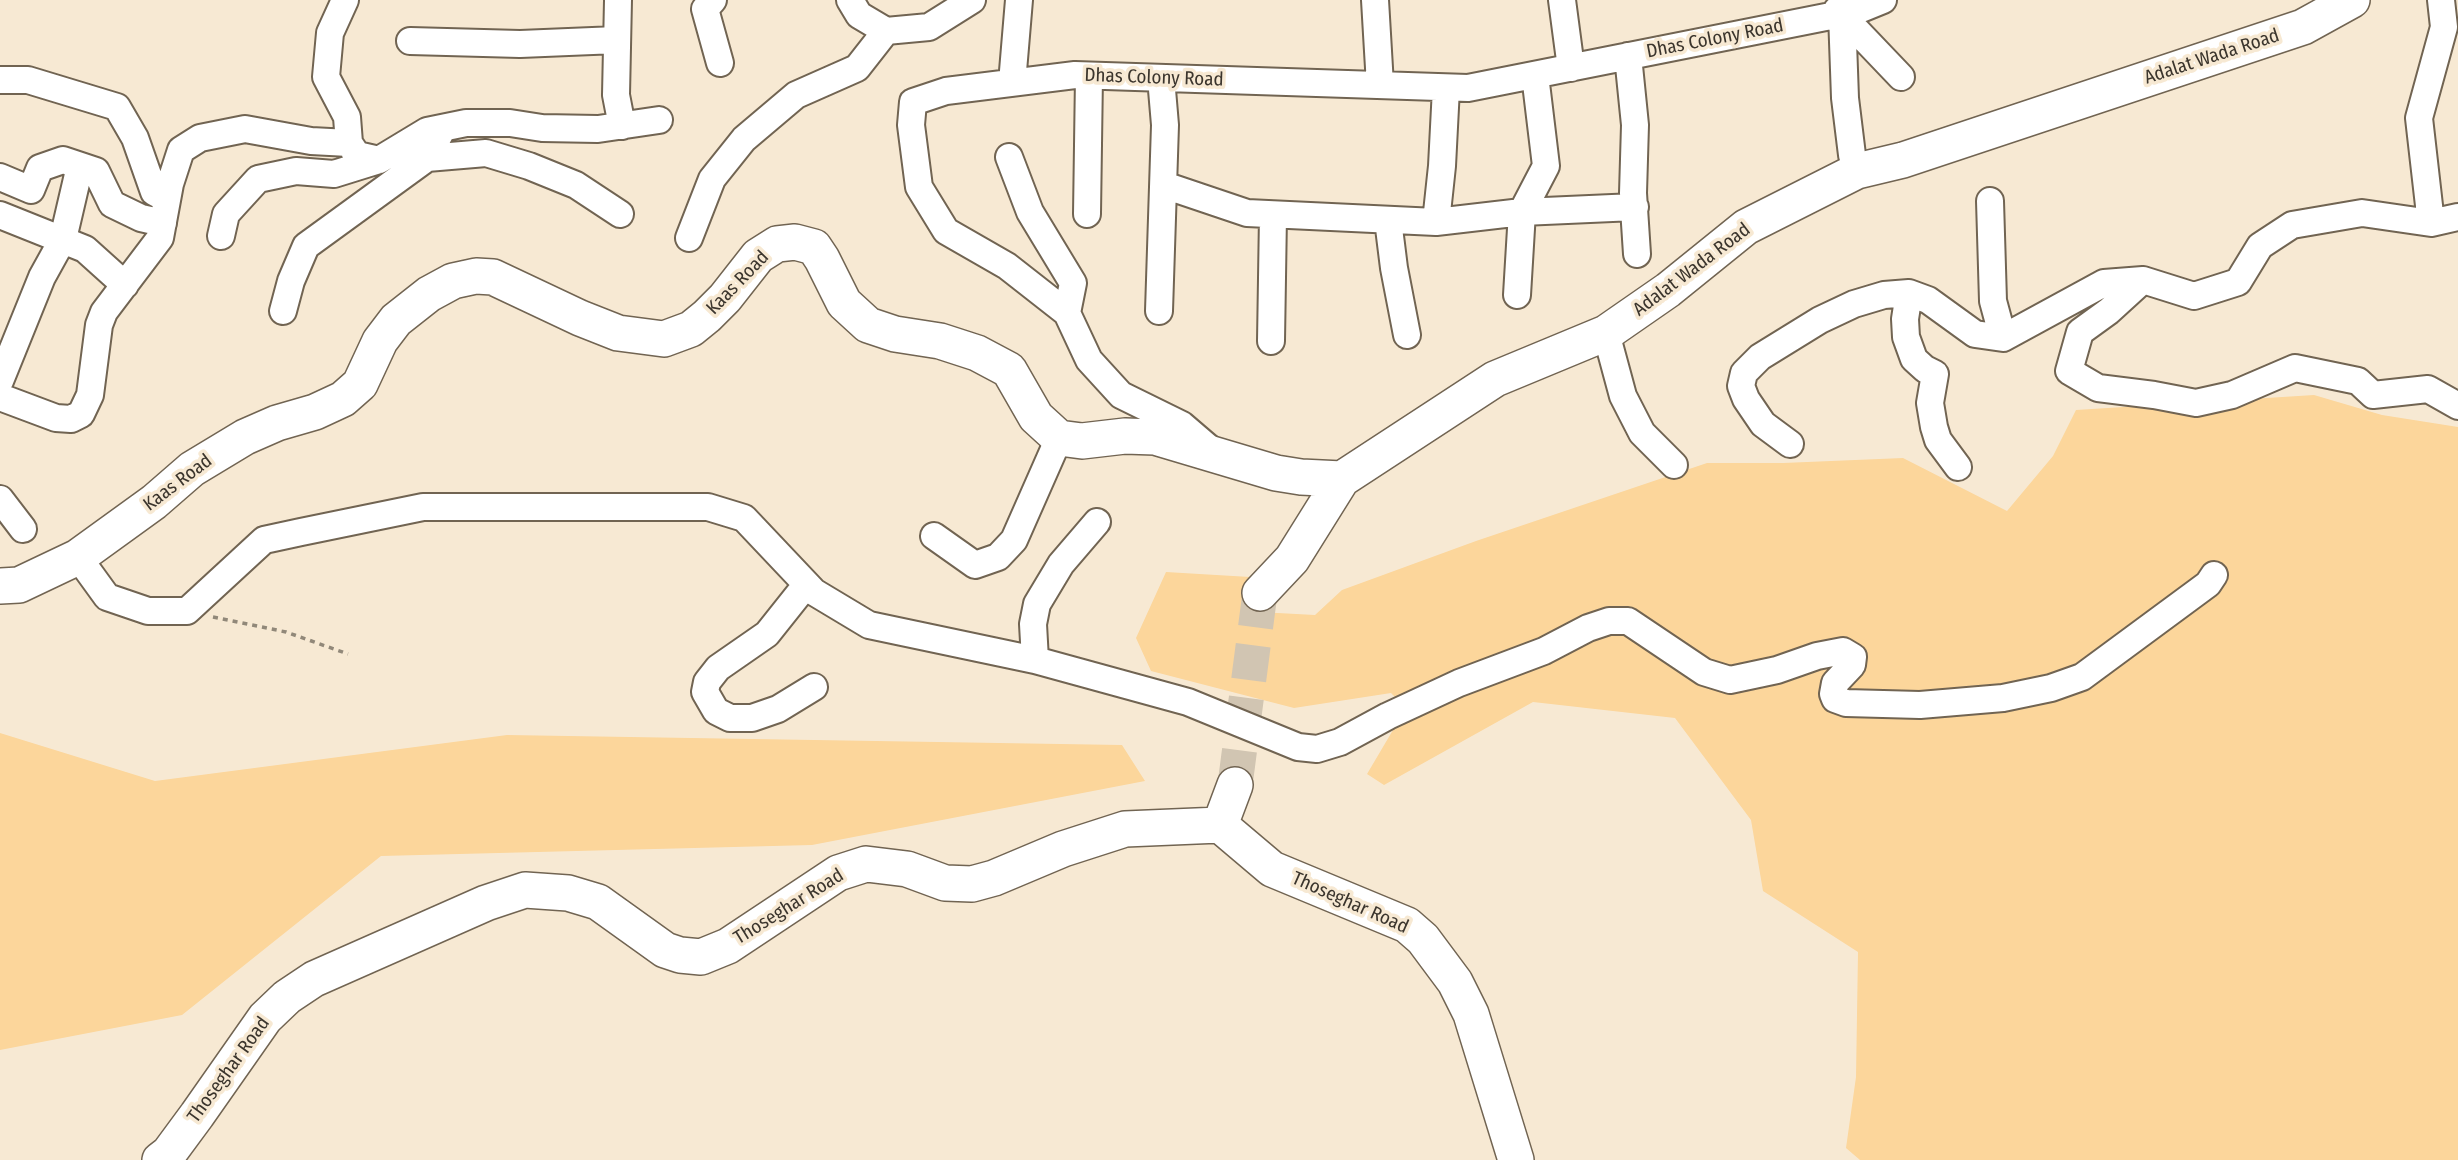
<!DOCTYPE html>
<html>
<head>
<meta charset="utf-8">
<style>
	body { margin:0 }
	canvas { display:block; background:#f7e9d3 }
</style>
</head>
<body>
<canvas width="2458" height="1160"></canvas>
<script>
const g = document.querySelector('canvas').getContext('2d');
g.lineJoin = 'round';
function fill(path, color) { g.fillStyle = color; g.fill(path, 'evenodd'); }
const shape = rows => new Path2D(rows.map(r => 'M' + r).join(''));
function stroke(path, color, width, dash) { g.strokeStyle = color; g.lineWidth = width; g.lineCap = dash ? 'butt' : 'round'; g.setLineDash(dash || []); g.stroke(path); }
function label(font, color, halo, rows, align = 'center') {
  g.font = font + ' "Fira Sans Condensed",sans-serif'; g.lineWidth = 7; g.setLineDash([]); g.textBaseline = 'middle'; g.strokeStyle = halo; g.fillStyle = color; for (const [text, x, y, turn = 0] of rows) {
    g.save(); g.translate(x, y); g.rotate((+turn || 0) * Math.PI / 180); g.textAlign = isNaN(turn) ? turn : align; if (halo) g.strokeText(text, 0, 0); g.fillText(text, 0, 0); g.restore();
  }
}
const green = shape([
	[2314,395,2382,415,2458,427,2458,1160,1860,1160,1846,1148,1856,1077,1858,952,1763,891,1751,820,1675,718,1533,702,1384,785,1367,774,1406,708,1391,693,1294,708,1151,671,1136,638,1166,572,1250,577,1259,612,1315,615,1342,590,1476,541,1707,463,1783,463,1903,458,2007,511,2053,456,2076,410],
	[0,733,155,781,507,735,1122,745,1145,781,812,845,381,856,182,1015,0,1050]
]);
const majorTunnel = shape([
	[1235,785,1260,593]
]);
const path = shape([
	[213,617,286,632,348,654]
]);
const minor = shape([
	[618,0,616,95,622,126],
	[713,0,705,9,720,63],
	[850,0,859,15,886,31,929,27,972,0],
	[1375,0,1380,85],
	[1562,0,1571,68],
	[1837,10,1901,77],
	[1842,14,1845,98,1852,155,1857,171],
	[410,41,520,44,617,40],
	[1628,56,1635,125,1633,193,1637,254],
	[0,80,28,80,117,107,135,138,154,192,167,199],
	[1012,83,1019,0],
	[349,143,357,155,379,160,427,131,466,123,510,123,542,128,598,129,659,120],
	[1009,157,1030,212,1073,283,1067,313],
	[427,158,486,153,529,166,576,185,620,214],
	[0,177,31,190,40,168,63,160,96,171,112,204,141,218,163,223],
	[1164,185,1247,213,1436,222,1442,166,1446,88],
	[1990,201,1993,301,2003,338],
	[1087,214,1089,76],
	[0,215,85,249,125,285],
	[1388,220,1394,268,1407,335],
	[1436,222,1522,212,1635,207],
	[2431,223,2419,118,2444,27,2441,0],
	[221,236,226,214,258,179,296,171,334,174,379,160],
	[689,238,712,179,744,139,796,95,857,68,886,31],
	[2143,280,2109,311,2080,332,2069,371,2098,388,2154,395,2196,403,2232,395,2295,368,2358,381,2373,395,2428,389,2458,406],
	[1909,293,1905,319,1906,337,1914,359,1925,369,1935,374,1930,403,1934,427,1938,440,1958,467],
	[1517,295,1522,212,1546,166,1535,75],
	[283,311,291,281,306,246,427,158,443,128],
	[1159,311,1165,125,1161,78],
	[1606,333,1623,396,1642,433,1674,465],
	[1271,341,1273,215],
	[0,381,42,277,63,239,80,166],
	[0,397,56,418,71,419,81,414,90,395,99,325,104,312,160,238,170,184,181,150,200,138,245,129,311,141,349,143,347,117,326,77,330,33,345,0],
	[1790,444,1763,424,1746,399,1741,386,1744,373,1760,357,1820,320,1854,304,1884,295,1909,293,1928,300,1975,334,2003,338,2104,283,2143,280,2194,296,2238,282,2260,246,2292,225,2362,213,2431,223,2458,217],
	[1210,449,1182,425,1121,395,1089,360,1067,313,1007,266,946,231,919,187,911,125,913,102,946,91,1075,75,1468,88,1856,11,1883,0],
	[0,499,23,529],
	[934,536,975,565,998,557,1014,540,1059,438],
	[78,557,107,597,148,611,187,611,264,540,301,532,423,507,708,507,744,518,814,592,869,625,1035,660,1188,702,1298,747,1317,749,1340,742,1388,716,1459,683,1544,651,1588,628,1609,621,1628,621,1704,672,1730,680,1777,670,1817,656,1843,651,1853,657,1852,665,1835,683,1833,694,1835,699,1846,703,1920,705,2003,698,2051,688,2082,677,2208,584,2214,575],
	[806,585,767,634,718,668,707,682,705,692,716,711,730,718,752,718,778,709,814,687],
	[1035,660,1033,624,1037,604,1061,564,1097,522]
]);
const major = shape([
	[0,586,19,585,78,557,154,502,192,469,245,437,277,423,315,412,343,399,360,384,380,341,396,320,429,294,453,281,476,276,493,277,580,318,618,333,664,339,691,329,707,316,725,298,758,256,777,244,795,242,814,247,822,259,844,303,868,325,895,334,940,341,977,353,1009,370,1036,417,1059,438,1082,441,1125,436,1155,437,1276,473,1301,477,1342,479],
	[1260,593,1292,559,1342,479,1495,379,1606,333,1668,290,1746,227,1857,171,1903,160,2303,27,2352,0],
	[1220,825,1235,785],
	[160,1160,169,1153,197,1115,265,1018,287,997,314,979,486,903,525,890,568,893,598,902,665,950,680,955,701,957,728,946,838,873,866,864,907,869,945,883,972,884,994,878,1063,849,1125,829,1220,825,1272,869,1407,925,1423,939,1455,982,1471,1014,1516,1160]
]);
const streetNames = [
	["Dhas Colony Road",1715,39,-11],
	["Adalat Wada Road",2212,57,-18],
	["Dhas Colony Road",1154,78,2],
	["Adalat Wada Road",1692,270,-37],
	["Kaas Road",738,283,-46],
	["Kaas Road",178,483,-37],
	["Thoseghar Road",1350,903,24],
	["Thoseghar Road",789,907,-32],
	["Thoseghar Road",229,1070,-54]
];
fill(green, '#fcd69b');
stroke(majorTunnel, '#d1c5b2', 35, [35, 18]);
stroke(minor, '#716452', 30);
stroke(major, '#716452', 38);
stroke(path, '#918879', 3.5, [5, 5]);
stroke(minor, '#fff', 26);
stroke(major, '#fff', 35);
label('19px', '#3b352d', '#f7e9d3', streetNames);
</script>
</body>
</html>
